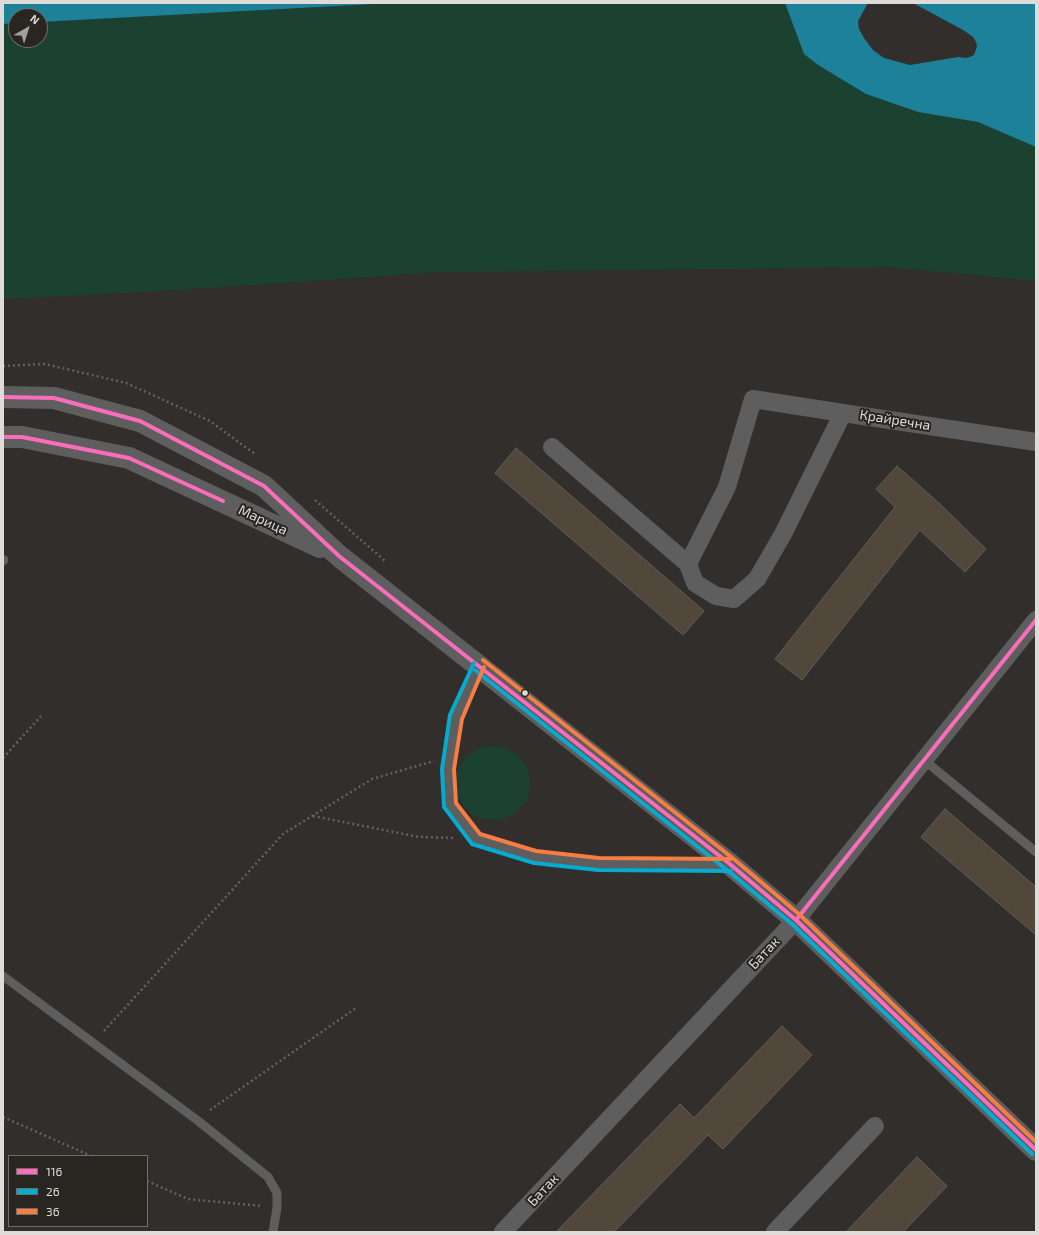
<!DOCTYPE html>
<html>
<head>
<meta charset="utf-8">
<style>
	body { margin:0 }
	#map { position:relative; width:1039px; height:1235px; overflow:hidden; background:#312e2c; font-family:"Exo 2",sans-serif }
	canvas { display:block }
	.frame { position:absolute; inset:0; border:4px solid #dedbd8; pointer-events:none }
	.legend { position:absolute; left:8px; top:1155px; width:140px; height:72px; box-sizing:border-box; background:#292521; border:1px solid #716e6a; margin:0; padding:5px 7px; list-style:none; font-size:12px; color:#dedbd8 }
	.legend li { display:flex; align-items:center; gap:8px; height:20px }
	.legend b { width:20px; border:1px solid #716e6a }
	.north { position:absolute; left:8px; top:8px; width:40px; height:40px; box-sizing:border-box; background:#292521; border:1px solid #716e6a; border-radius:50%; rotate:39deg; font-size:11px; font-weight:700; line-height:16px; text-align:center; color:#dedbd8 }
	.north::after { content:''; display:block; margin:auto; width:14px; height:18px; background:#a19e9c; clip-path:polygon(50% 0,100% 100%,50% 72%,0 100%) }
</style>
</head>
<body>
<div id="map">
<canvas width="1039" height="1235"></canvas>
<div class="frame"></div>
<ul class="legend">
<li><b style="height:5px;background:#fb6dba"></b>116</li>
<li><b style="height:5px;background:#06acd0"></b>26</li>
<li><b style="height:5px;background:#f77d43"></b>36</li>
</ul>
<div class="north">N</div>
</div>
<script>
const g = document.querySelector('canvas').getContext('2d');
g.lineJoin = 'round';
function fill(path, color) { g.fillStyle = color; g.fill(path, 'evenodd'); }
const shape = rows => new Path2D(rows.map(r => 'M' + r).join(''));
function stroke(path, color, width, dash) { g.strokeStyle = color; g.lineWidth = width; g.lineCap = dash ? 'butt' : 'round'; g.setLineDash(dash || []); g.stroke(path); }
function label(font, color, halo, rows, align = 'center') {
  g.font = font + ' "Exo 2",sans-serif'; g.lineWidth = 4; g.setLineDash([]); g.textBaseline = 'middle'; g.strokeStyle = halo; g.fillStyle = color; for (const [text, x, y, turn = 0] of rows) {
    g.save(); g.translate(x, y); g.rotate((+turn || 0) * Math.PI / 180); g.textAlign = isNaN(turn) ? turn : align; if (halo) g.strokeText(text, 0, 0); g.fillText(text, 0, 0); g.restore();
  }
}
const green = shape([
	[393,3,785,3,804,54,818,65,866,94,918,112,978,122,1036,147,1036,281,890,267,438,272,178,290,3,299,3,24,16,23,16,40,40,40,40,22],
	'456 783a37 37 0 1 1 74 0a37 37 0 1 1-74 0Z'
]);
const water = shape([
	[3,3,393,3,40,22,40,16,16,16,16,23,3,24],
	[785,3,868,3,858,21,859,29,864,38,873,50,884,58,910,65,958,57,967,58,974,55,977,46,976,42,973,37,963,30,913,3,1036,3,1036,147,978,122,918,112,866,94,818,65,804,54]
]);
const building = shape([
	[516,448,704,611,683,635,495,473,516,448],
	[897,466,940,504,986,549,965,572,920,530,802,680,775,659,895,507,876,489,897,466],
	[945,809,1036,887,1036,935,921,837,945,809],
	[782,1026,812,1055,723,1149,708,1135,614,1232,556,1232,680,1104,694,1118,782,1026],
	[917,1157,947,1186,903,1232,846,1232,917,1157]
]);
const path = shape([
	[3,366,45,364,126,383,210,421,255,454],
	[315,500,385,561],
	[3,758,41,716],
	[313,816,419,837,456,838],
	[104,1031,283,834,372,779,434,761],
	[210,1110,356,1008],
	[3,1117,91,1156],
	[147,1181,188,1199,262,1206]
]);
const service = shape([
	[3,561,4,560],
	[478,666,456,717,448,769,450,805,476,839,535,857,599,864,725,865],
	[924,760,1036,852],
	[3,976,197,1120,268,1177,277,1193,277,1208,273,1232]
]);
const minor = shape([
	[843,413,783,534,757,579,734,599,716,596,695,583,688,564,727,487,753,399,843,413,1036,442],
	[552,447,688,564],
	[503,1232,796,920,1036,620],
	[775,1232,875,1126]
]);
const tertiary = shape([
	[3,397,54,398,140,421,264,486,339,556,731,865,796,920,1036,1150],
	[3,437,22,437,129,458,320,547]
]);
const bus1 = shape([
	[3,397,54,398,140,421,264,486,339,556,731,865,796,920,1036,1150],
	[3,437,22,437,129,458,223,501],
	[796,920,1036,620]
]);
const bus2 = shape([
	[474,663,450,715,442,769,444,807,472,844,534,863,598,870,731,871],
	[475,670,727,870,792,924,1032,1154]
]);
const bus3 = shape([
	[483,660,735,860,800,915,1036,1142],
	[484,667,462,719,454,769,456,803,480,834,536,851,599,858,731,859]
]);
const markers = [
	[525,693,3.5,"#dedbd8"]
];
const streetNames = [
	["Крайречна",895,420,9],
	["Марица",263,520,25],
	["Батак",764,953,-47],
	["Батак",543,1190,-47]
];
fill(green, '#1b4231');
fill(water, '#1c8199');
fill(building, '#51473a');
stroke(building, '#615f5d', 1);
stroke(path, '#646363', 2.5, [2, 3]);
stroke(service, '#5e5e5f', 9);
stroke(minor, '#5e5e5f', 18);
stroke(tertiary, '#5e5e5f', 22);
stroke(bus1, '#fb6dba', 4);
stroke(bus2, '#06acd0', 4);
stroke(bus3, '#f77d43', 4);
for (const [x, y, r, color] of markers) { const dot = new Path2D(); dot.arc(x, y, r, 0, 2 * Math.PI); g.fillStyle = color; g.fill(dot); stroke(dot, '#292521', 1.5); }
label('14px', '#dedbd8', '#292521', streetNames);
</script>
</body>
</html>
